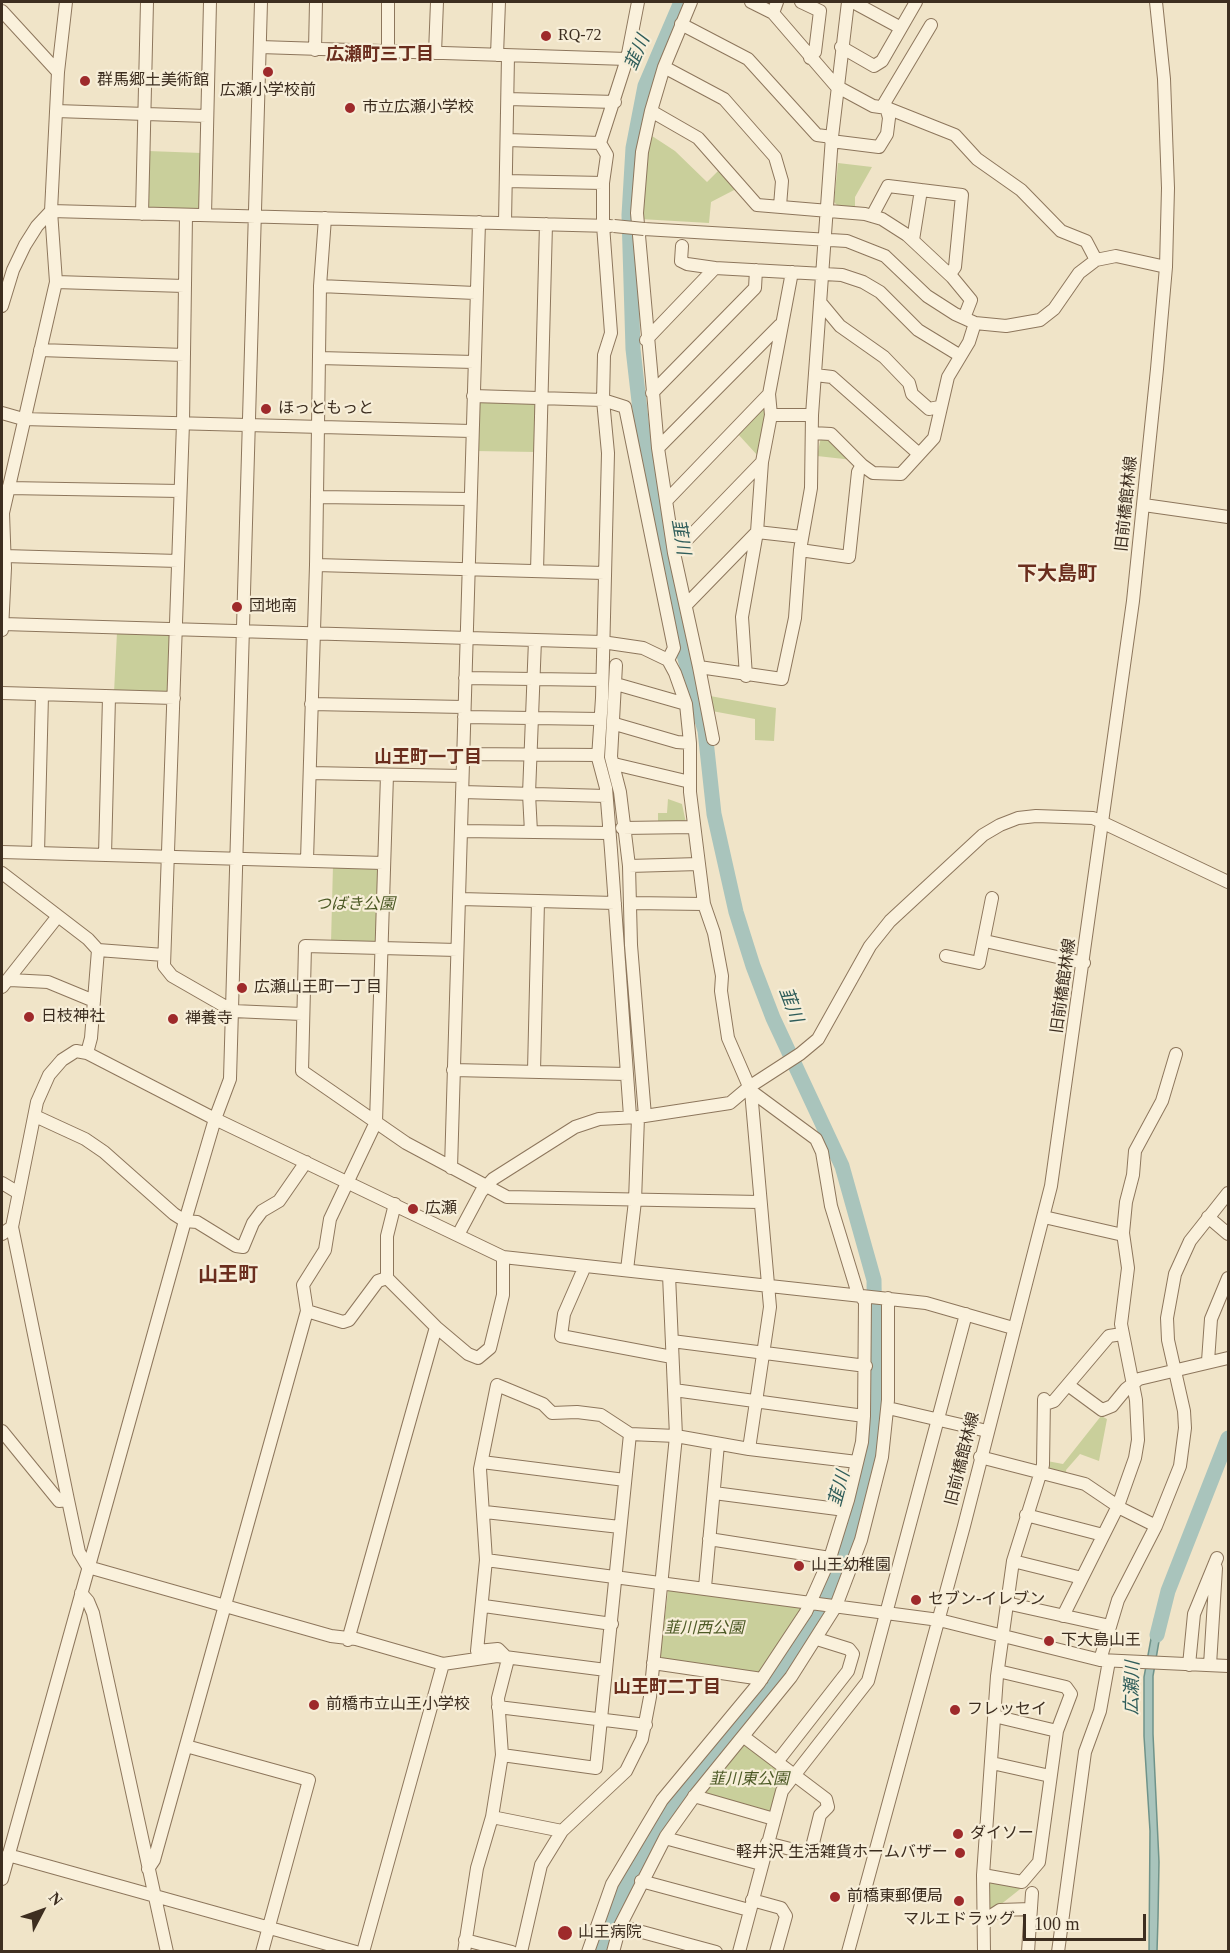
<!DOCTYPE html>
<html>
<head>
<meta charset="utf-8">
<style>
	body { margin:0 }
	#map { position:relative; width:1230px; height:1953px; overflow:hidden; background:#f0e4c8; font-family:"Times New Roman",serif }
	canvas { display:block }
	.frame { position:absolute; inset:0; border:3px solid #3d2e20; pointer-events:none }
	.north { position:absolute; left:12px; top:1881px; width:60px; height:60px; -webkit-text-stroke:4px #f7eed8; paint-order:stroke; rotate:49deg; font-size:16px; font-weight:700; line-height:24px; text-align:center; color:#3d2e20 }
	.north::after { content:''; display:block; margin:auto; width:21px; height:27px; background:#3d2e20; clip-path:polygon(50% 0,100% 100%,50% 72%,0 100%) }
	.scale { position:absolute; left:1023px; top:1914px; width:123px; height:27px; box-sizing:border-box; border:3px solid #3d2e20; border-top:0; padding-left:8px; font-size:18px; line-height:21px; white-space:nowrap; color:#3d2e20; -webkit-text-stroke:4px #f7eed8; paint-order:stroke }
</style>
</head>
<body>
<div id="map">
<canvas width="1230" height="1953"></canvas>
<div class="frame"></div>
<div class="north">N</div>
<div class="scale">100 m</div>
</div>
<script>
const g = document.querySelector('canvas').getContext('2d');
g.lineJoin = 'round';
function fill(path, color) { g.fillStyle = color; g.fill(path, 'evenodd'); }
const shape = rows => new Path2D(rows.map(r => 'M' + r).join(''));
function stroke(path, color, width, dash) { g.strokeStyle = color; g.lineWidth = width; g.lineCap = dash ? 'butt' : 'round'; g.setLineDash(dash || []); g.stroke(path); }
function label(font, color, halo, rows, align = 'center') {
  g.font = font + ' "Times New Roman","Noto Sans JP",serif'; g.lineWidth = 4.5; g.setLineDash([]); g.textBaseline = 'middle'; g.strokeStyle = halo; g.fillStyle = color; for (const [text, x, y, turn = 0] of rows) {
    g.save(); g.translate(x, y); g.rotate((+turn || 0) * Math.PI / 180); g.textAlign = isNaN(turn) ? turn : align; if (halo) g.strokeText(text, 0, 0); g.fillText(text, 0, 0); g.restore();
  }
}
const green = shape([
	[649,134,675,151,707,182,721,168,738,188,711,202,709,223,640,219],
	[148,151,202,153,200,207,196,210,149,208,146,205],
	[838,163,872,167,855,197,855,207,837,205,834,202],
	[479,400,534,402,537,407,536,452,475,451],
	[761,406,767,410,758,456,737,433],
	[821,437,827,438,853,460,817,456],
	[117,632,169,633,172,636,170,690,166,695,114,693],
	[710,696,776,708,774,741,755,740,755,719,712,711],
	[668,799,682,804,686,823,658,825,658,813,667,813],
	[333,865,376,867,379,870,377,941,372,945,331,943],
	[1101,1416,1107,1419,1099,1461,1080,1454,1066,1470,1067,1476,1050,1471,1046,1466,1047,1461,1063,1464],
	[671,1588,801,1606,803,1610,760,1673,664,1662,660,1657,668,1591],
	[742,1744,748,1744,788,1775,773,1812,768,1814,704,1796,703,1791],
	[990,1880,1024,1886,990,1913,987,1911,986,1882]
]);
const water = shape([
	[1159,1612,1163,1618,1153,1676,1153,1734,1159,1862,1158,1918,1157,1951,1149,1952,1150,1831,1144,1736,1144,1677,1155,1617,1159,1612]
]);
const river = shape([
	[1157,1635,1168,1591,1228,1438],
	[600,1952,612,1911,662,1822,779,1676,811,1627,842,1560,871,1462,876,1433,874,1280,842,1166,773,1018,753,966,736,912,714,814,705,731,676,626,645,454,633,349,629,215,633,148,645,86,681,2]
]);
const minor = shape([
	[691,2,664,67,651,111,642,152,637,213,658,448,674,553,699,667,782,679,795,618,800,550,811,488,812,415,832,137,848,2],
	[751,2,773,13,777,2],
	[801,2,820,11,815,52,810,58],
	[853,2,901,28],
	[2,11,58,72],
	[773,13,836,86,873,106,887,108,955,135,977,159,1021,190,1061,231,1086,241,1096,260],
	[681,24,748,59,817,135,832,137],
	[260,47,627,59,600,143,607,155,603,183,603,225,611,333,604,355,603,400,608,453,602,698,598,758,606,788,611,850,630,1116],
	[841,47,874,66,882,61,916,2],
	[315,50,316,2],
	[388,52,388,2],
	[435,53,437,2],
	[497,55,499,2],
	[627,59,638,2],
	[664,67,724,99,775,157,782,181,780,206],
	[508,99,615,102],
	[56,111,206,116],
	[651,111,698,138,757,205,865,214,882,219,907,235,952,277,971,300,964,318],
	[507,140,600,143],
	[831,141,879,147,887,134,889,118,885,102,931,25],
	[506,181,603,183],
	[142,214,147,2],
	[205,215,210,2],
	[186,216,183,423,164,966,172,976,233,1011,302,1014],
	[872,216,888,186,962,195,955,267,950,274],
	[505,223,508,56],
	[644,229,847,241,885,256,927,296,955,314,975,323,1006,326,1040,320,1054,309,1079,273,1096,260,1116,256,1166,267],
	[913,240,921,190],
	[682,246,681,261,687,264,715,268],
	[56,282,184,286],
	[320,286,475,293],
	[820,302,840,326,884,357,909,383,912,394,929,409,939,407],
	[2,306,13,270,25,245,37,226,51,211,610,226],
	[646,340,715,268,842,275,863,282,880,292,918,330,959,355],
	[40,350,184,355],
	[319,358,474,362],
	[815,375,832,377,919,454],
	[652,393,755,288,756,270],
	[473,396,603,400,625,407,674,648,668,660],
	[2,413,23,419,471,431],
	[771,415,812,415],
	[812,433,831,434,862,465],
	[658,448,780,325],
	[8,488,180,491],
	[317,497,469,499],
	[667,500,769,394],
	[1144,505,1228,517],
	[800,550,849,557,858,472,862,465,873,473,901,474,934,438,948,377,969,342,975,323],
	[674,553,762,462],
	[4,556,178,561],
	[316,565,604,573],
	[537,571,546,224],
	[686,605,757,532,802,537],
	[3,624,602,642,643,648,668,660,675,673,686,704,690,743,690,792,704,904,714,933,722,976,721,991,728,1038,751,1091,816,1139,822,1152,831,1206,858,1294,865,1301,864,1416,862,1442,848,1500,830,1558,806,1612,759,1683,662,1800,612,1884,588,1952],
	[2,630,5,568,3,513,56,282,51,211,58,72,66,2],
	[616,665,611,757,620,792,629,866,631,945,645,1116],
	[699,667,713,739],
	[746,676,742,617,757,532,762,462,771,415,769,394,792,272],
	[465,678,602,680],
	[616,684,686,704],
	[2,693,174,698],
	[311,704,464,707],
	[464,717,600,719],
	[615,724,677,742,690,743],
	[462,754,598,755],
	[614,764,690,782],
	[310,773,462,776],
	[462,792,606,796],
	[622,828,694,827],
	[461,831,608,833],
	[531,832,529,794,535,640],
	[2,852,383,863],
	[38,853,42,695],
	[105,855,109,697],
	[307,860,316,565,320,286,325,218],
	[629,866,699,864],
	[2,873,88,939,98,950,164,955],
	[460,899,615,903],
	[631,903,704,904],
	[985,941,1084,963],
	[457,950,305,946,302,1071,406,1143,507,1197,759,1202],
	[946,956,979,963,992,898],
	[10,980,48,982,94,1001],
	[2,987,58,916],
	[87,1053,91,1038,98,950],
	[453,1070,626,1074],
	[534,1071,538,901],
	[35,1116,85,1139,104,1152,174,1214,185,1221,197,1222,236,1246,243,1247,253,1223,262,1211,279,1201,306,1162],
	[451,1168,479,222],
	[2,1183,17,1192],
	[395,1204,387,1236,387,1278,436,1327,468,1354,478,1358,490,1348,503,1295,503,1257],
	[1044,1217,1123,1235],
	[1208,1217,1228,1234],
	[12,1227,68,1500,79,1552,88,1567,331,1636,356,1639,443,1664,497,1656,606,1670],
	[2,1234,12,1227,37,1102,49,1075,62,1060,76,1051,87,1053,215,1119,503,1257,926,1303,1013,1328],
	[458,1235,481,1192,493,1179,575,1127,599,1119,638,1117,730,1103,749,1087,800,1054,818,1039,870,946,890,921,983,835,1000,825,1018,818,1036,816,1093,818,1228,882],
	[585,1266,564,1314,561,1336,672,1357],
	[627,1270,635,1201,638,1117],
	[307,1311,343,1322,349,1320,378,1281,387,1278],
	[672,1341,866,1366],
	[1208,1361,1211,1319,1228,1278],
	[1068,1385,1102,1410,1112,1406,1126,1389,1139,1379,1228,1358],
	[674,1390,864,1416],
	[1045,1404,1054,1401,1109,1336,1122,1334],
	[888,1408,987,1431],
	[2,1431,59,1501,68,1500],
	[749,1449,770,1307,751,1091],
	[980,1457,1085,1484,1122,1509,1156,1526],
	[482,1462,625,1480],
	[714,1493,845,1510],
	[485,1512,620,1527],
	[1026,1515,1103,1535],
	[709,1539,830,1558],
	[486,1560,939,1620,1100,1660,1228,1666],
	[1013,1561,1082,1578],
	[705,1587,718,1444],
	[81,1593,88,1601,93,1613,167,1952],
	[1006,1603,1110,1626],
	[484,1606,612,1624],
	[1063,1616,1118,1506,1135,1458,1138,1440,1136,1400,1121,1324,1128,1268,1123,1233,1126,1202,1133,1175,1135,1151,1162,1101,1176,1054],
	[348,1640,436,1327],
	[1100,1660,1118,1600,1156,1526,1180,1466,1185,1428,1184,1411,1168,1340,1167,1318,1175,1274,1190,1241,1228,1193],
	[653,1663,762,1679],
	[1189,1665,1194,1614,1217,1558],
	[1210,1665,1216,1568],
	[498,1707,646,1725],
	[994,1716,1057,1731],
	[744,1737,826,1799,828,1807,820,1815,811,1851,806,1853,767,1843],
	[186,1746,309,1780,262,1952],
	[502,1755,596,1768,630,1434],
	[777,1762,848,1671,853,1654,849,1649,817,1639],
	[992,1763,1050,1776],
	[694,1796,774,1819],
	[492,1817,562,1831],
	[665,1838,761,1864],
	[8,1855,356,1952],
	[148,1869,154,1860,307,1311,303,1285,325,1250,330,1219,376,1122,387,775],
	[983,1875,1022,1882,1039,1862,1057,1731,1071,1694,1066,1687,998,1671],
	[2,1879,185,1221,215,1119,230,1079,261,2],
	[641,1881,749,1910],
	[752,1900,781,1908,786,1916,776,1952],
	[983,1921,1000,1910,1031,1909],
	[620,1926,716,1952],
	[465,1940,512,1952],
	[363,1952,443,1664],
	[464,1952,477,1868,492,1817,502,1755,498,1698,508,1659,498,1649,477,1651,486,1560,480,1469,497,1385,543,1404,552,1413,577,1412,601,1415,630,1434,676,1436,749,1449,857,1462],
	[521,1952,541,1865,562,1831,626,1771,642,1739,650,1697,676,1436,669,1275],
	[613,1952,620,1926,666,1836,696,1794,791,1677,836,1606,861,1540,882,1457,888,1400,888,1298],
	[739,1952,782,1791,868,1681,966,1314],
	[848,1952,964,1526,1051,1186,1133,601,1157,369,1166,267,1168,188,1164,79,1156,2],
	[984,1952,983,1875,997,1676,1013,1561,1043,1465,1044,1399],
	[1028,1952,1032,1893],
	[1058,1952,1085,1752,1100,1711,1109,1661]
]);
const minorBridge = shape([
	[614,226,644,229]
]);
const markers = [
	[546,36,6,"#9e2a2b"],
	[268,72,6,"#9e2a2b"],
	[85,81,6,"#9e2a2b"],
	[350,108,6,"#9e2a2b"],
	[266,409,6,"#9e2a2b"],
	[237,607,6,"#9e2a2b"],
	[242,988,6,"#9e2a2b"],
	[29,1017,6,"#9e2a2b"],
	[173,1019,6,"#9e2a2b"],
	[413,1209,6,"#9e2a2b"],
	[799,1566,6,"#9e2a2b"],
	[916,1600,6,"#9e2a2b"],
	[1049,1641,6,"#9e2a2b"],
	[314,1705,6,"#9e2a2b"],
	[955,1710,6,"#9e2a2b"],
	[958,1834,6,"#9e2a2b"],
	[960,1853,6,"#9e2a2b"],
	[835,1897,6,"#9e2a2b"],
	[959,1901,6,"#9e2a2b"],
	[565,1933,8,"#9e2a2b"]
];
const poiNames = [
	["RQ-72",558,36],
	["群馬郷土美術館",97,81],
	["広瀬小学校前",268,91,"center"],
	["市立広瀬小学校",362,108],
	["ほっともっと",278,409],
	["団地南",249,607],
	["広瀬山王町一丁目",254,988],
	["日枝神社",41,1017],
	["禅養寺",185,1019],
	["広瀬",425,1209],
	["山王幼稚園",811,1566],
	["セブン-イレブン",928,1600],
	["下大島山王",1061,1641],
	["前橋市立山王小学校",326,1705],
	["フレッセイ",967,1710],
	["ダイソー",970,1834],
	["軽井沢 生活雑貨ホームバザー",948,1853,"right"],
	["前橋東郵便局",847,1897],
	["マルエドラッグ",959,1920,"center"],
	["山王病院",578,1933]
];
const streetNames = [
	["旧前橋館林線",1127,504,-84],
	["旧前橋館林線",1064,986,-82],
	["旧前橋館林線",963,1459,-76]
];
const parkNames = [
	["つばき公園",355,905],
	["韮川西公園",704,1629],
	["韮川東公園",749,1780]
];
const waterNames = [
	["韮川",638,53,-67],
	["韮川",680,537,80],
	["韮川",790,1005,69],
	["韮川",840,1489,-75],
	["広瀬川",1133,1688,-89]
];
const neighbourhoodNames = [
	["広瀬町三丁目",380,55],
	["山王町一丁目",428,758],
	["山王町二丁目",667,1688]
];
const quarterNames = [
	["下大島町",1057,575],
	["山王町",228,1276]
];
fill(green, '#c9cf9b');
fill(water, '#a9c4bc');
stroke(water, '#6f938a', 1.5);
stroke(river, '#a9c4bc', 15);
stroke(minor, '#8d765c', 14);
stroke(minor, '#faf1dc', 12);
stroke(minorBridge, '#8d765c', 14, []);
stroke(minorBridge, '#faf1dc', 12);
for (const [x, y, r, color] of markers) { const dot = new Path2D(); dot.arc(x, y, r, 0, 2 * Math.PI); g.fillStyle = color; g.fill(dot); stroke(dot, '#f7eed8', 2); }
label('16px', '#3d2e20', '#f7eed8', poiNames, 'left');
label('16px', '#3d2e20', '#f7eed8', streetNames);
label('italic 16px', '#4d5a26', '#f7eed8', parkNames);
label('italic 18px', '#2f5d5a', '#f7eed8', waterNames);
label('bold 18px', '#6b2e1e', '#f7eed8', neighbourhoodNames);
label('bold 20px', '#6b2e1e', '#f7eed8', quarterNames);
</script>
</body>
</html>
